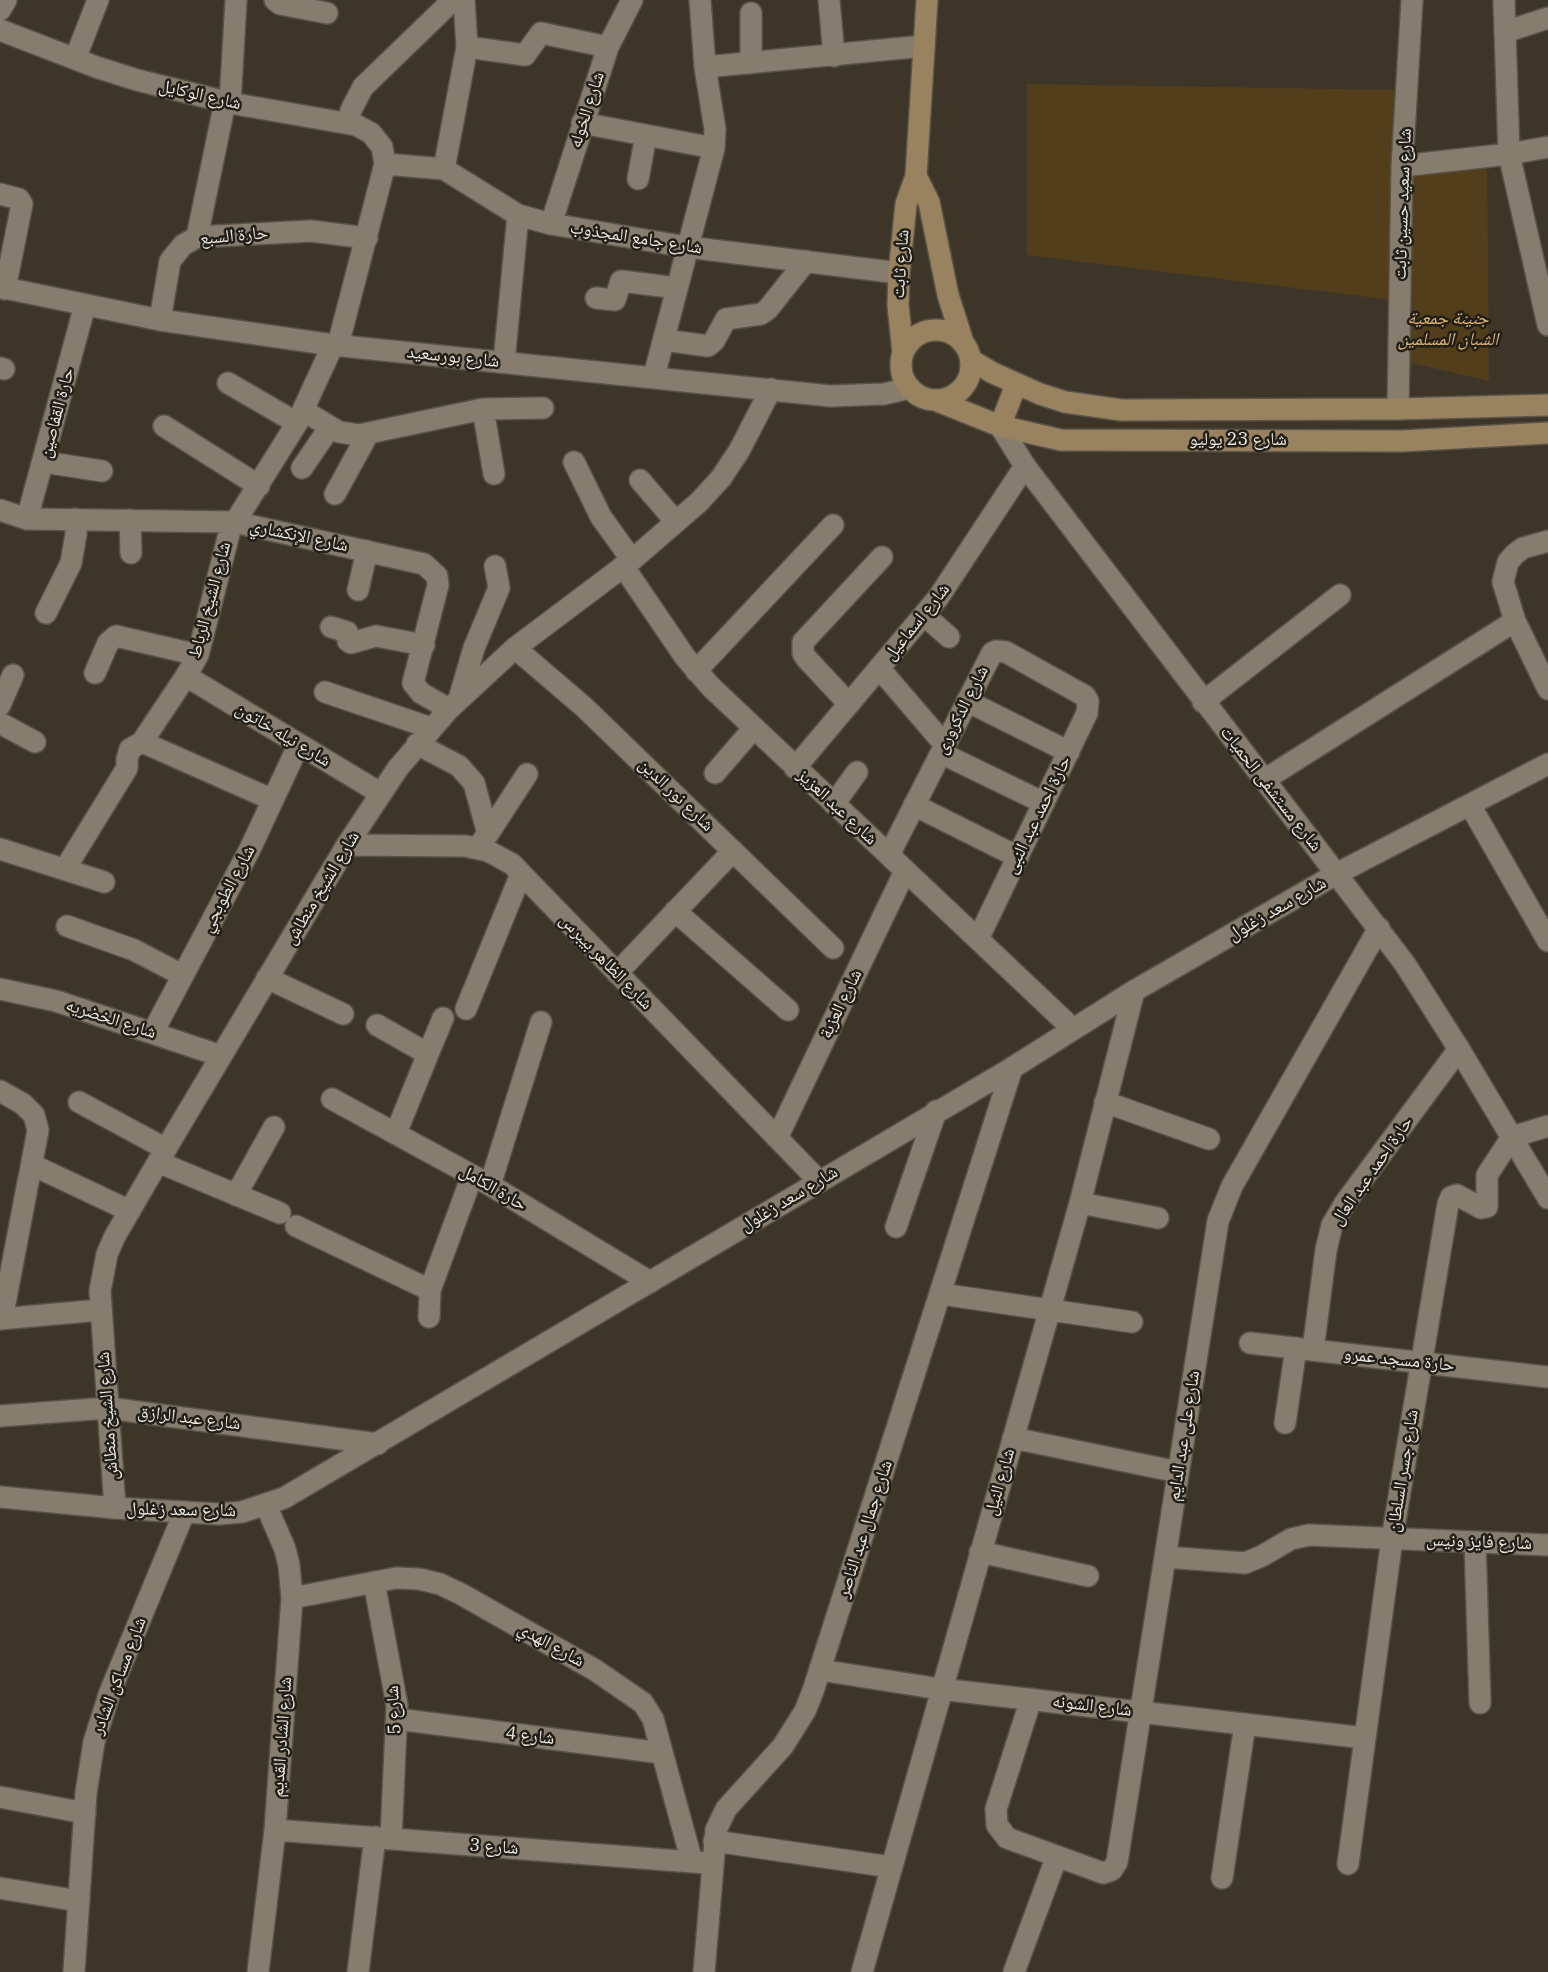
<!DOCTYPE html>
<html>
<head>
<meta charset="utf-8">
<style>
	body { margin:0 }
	canvas { display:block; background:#3e3529 }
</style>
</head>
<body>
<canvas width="1548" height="1972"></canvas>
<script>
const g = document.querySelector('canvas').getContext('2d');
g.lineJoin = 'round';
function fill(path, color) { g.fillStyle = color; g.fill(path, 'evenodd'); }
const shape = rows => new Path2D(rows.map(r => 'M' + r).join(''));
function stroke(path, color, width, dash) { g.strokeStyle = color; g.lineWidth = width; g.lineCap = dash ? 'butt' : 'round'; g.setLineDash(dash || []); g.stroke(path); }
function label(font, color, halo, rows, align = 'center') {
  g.font = font + ' "IBM Plex Serif","Noto Naskh Arabic",serif'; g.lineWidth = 5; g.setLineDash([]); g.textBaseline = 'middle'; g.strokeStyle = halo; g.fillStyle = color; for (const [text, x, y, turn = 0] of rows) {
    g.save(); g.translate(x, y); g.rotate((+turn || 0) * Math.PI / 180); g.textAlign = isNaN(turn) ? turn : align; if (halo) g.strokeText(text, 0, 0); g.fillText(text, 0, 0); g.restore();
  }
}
const green = shape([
	[1027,84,1397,90,1393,300,1027,255],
	[1487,162,1489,381,1404,361,1409,170]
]);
const minor = shape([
	[275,0,280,4,327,13],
	[829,0,834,56],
	[1504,0,1509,154,1548,325],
	[0,10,6,0],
	[0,30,96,67,137,80,230,103,356,125,371,133,382,147,385,164,338,345],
	[1505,32,1548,18],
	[467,47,525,55,541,33,608,47],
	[75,59,98,0],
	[751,63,751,13],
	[705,67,924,46],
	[230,103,236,0],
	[348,123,351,110,363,87,453,0],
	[582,123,714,148],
	[385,164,444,169,518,215,551,224,687,247,899,273],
	[1402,166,1509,154,1548,147],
	[444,169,467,47,464,0],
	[638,179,646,135],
	[0,194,19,199,22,204,5,289],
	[551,224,608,47,632,0],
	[197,237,225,102],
	[0,287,160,320,333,345,830,396,884,394,910,388],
	[596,298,615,300,621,281,677,288],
	[160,320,170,261,183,245,197,237,311,231,367,238],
	[664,340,708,346,714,341,726,319,761,314,768,309,806,261],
	[504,362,518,215],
	[0,368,4,369],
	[654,376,714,148,715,129,705,67,700,0],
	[228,383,297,423],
	[483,409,494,474],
	[1398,409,1402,166,1412,0],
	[304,411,339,432,359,435,483,409,543,408],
	[164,426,259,486],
	[44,462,102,471],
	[574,462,601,517,632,560],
	[302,468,330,427],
	[640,480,676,522],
	[335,494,368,434],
	[0,510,27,519,234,522,424,564,437,576,438,585,413,683,421,693,449,709],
	[27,519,85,305],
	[130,520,131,553],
	[1548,541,1523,548,1515,554,1508,562,1503,582,1515,621,1548,689],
	[623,566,685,657,711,687,1073,1029],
	[358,590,367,551],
	[46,613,71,563,76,534,75,519],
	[924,615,949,637],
	[331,627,347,632,348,641,351,643,376,636,424,645],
	[515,648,584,707,833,948],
	[879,668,945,745],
	[696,671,833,525],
	[95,673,108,643,116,636,198,655],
	[186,676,380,793],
	[325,692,431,728],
	[459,699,474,648,499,588,495,566],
	[967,701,1069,752],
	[1203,702,1340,595],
	[849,704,806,658,803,653,803,642,882,557],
	[0,705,13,675],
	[0,723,35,742],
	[142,742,186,676,198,655,230,530,297,423,333,345],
	[142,742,273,800],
	[417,744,459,766,474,783,488,834,477,848],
	[941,753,1044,803],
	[795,768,938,598,1025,466],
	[715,773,753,729],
	[1264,780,1515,621],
	[834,804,857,772],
	[914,805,1018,857],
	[1470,805,1548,941],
	[488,834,527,774],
	[347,845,465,846,488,851,512,864,819,1181],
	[0,849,104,882],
	[889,855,992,653,996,651,1006,652,1085,696,1088,701,1087,713,978,939],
	[65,869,127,768,127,759,130,749,142,742],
	[1338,873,1548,764],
	[675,911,788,1010],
	[67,926,134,950,182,975],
	[617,973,733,851],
	[267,978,343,1014],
	[0,989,56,1001,221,1056],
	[466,1009,521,874],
	[377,1025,428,1054,396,1133],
	[153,1032,250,849,299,744],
	[428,1054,443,1018],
	[0,1091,23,1104,34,1115,38,1130,30,1173],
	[332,1099,490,1185,650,1282],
	[79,1102,166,1149],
	[1105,1102,1209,1139],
	[777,1138,905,871],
	[158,1162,280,1213],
	[490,1185,541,1022],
	[236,1195,274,1127],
	[1080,1203,1158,1218],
	[296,1226,430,1290],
	[896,1227,936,1111],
	[941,1294,1132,1322],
	[429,1317,430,1290,472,1176],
	[0,1319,100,1310],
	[2,1319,29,1177,33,1170,41,1169,130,1211],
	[1250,1343,1548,1377],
	[1313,1350,1326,1250,1332,1225,1345,1203,1459,1049],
	[0,1416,108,1408,378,1444],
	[1285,1423,1296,1348],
	[1013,1438,1178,1472],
	[115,1508,100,1291,107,1254,115,1236,158,1162,347,845,398,768,449,709,515,648,632,560,699,502,721,478,739,451,771,389],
	[1475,1542,1480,1703],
	[980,1552,1088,1576],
	[1165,1557,1245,1563,1262,1556,1291,1539,1309,1535,1548,1545],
	[374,1582,397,1705,391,1839],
	[292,1598,396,1578,419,1579,440,1584,461,1594,595,1670,643,1703,653,1719,692,1862],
	[820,1670,940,1689,1365,1738],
	[1031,1699,996,1809,997,1825,1007,1838,1103,1873,1112,1870,1117,1862,1218,1221,1232,1186,1379,928],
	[397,1719,662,1753],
	[0,1797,85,1813],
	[275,1830,706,1863],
	[714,1841,891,1867],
	[1348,1864,1392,1539,1448,1204,1451,1197,1457,1195,1481,1208,1487,1207,1487,1175,1512,1137,1548,1126],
	[1222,1878,1245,1724],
	[0,1888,79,1901],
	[74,1972,86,1793,94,1742,110,1692,184,1513],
	[258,1972,275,1830,292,1598,289,1565,285,1549,266,1505],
	[358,1972,375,1837],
	[704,1972,716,1830,726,1809,783,1746,805,1711,813,1691,1012,1068],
	[862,1972,1080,1203,1134,991],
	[1014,1972,1057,1856]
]);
const tertiary = shape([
	[1000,426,1025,466,1405,964,1459,1049,1548,1198],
	[0,1497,115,1508,219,1514,242,1512,284,1498,1012,1068,1134,991,1338,873]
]);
const secondary = shape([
	[916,176,929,202,948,295,963,342],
	'901 365a35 35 0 1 1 70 0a35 35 0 1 1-70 0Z',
	[903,353,898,305,899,273,906,204,916,176,927,0],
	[971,360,993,373,1040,394,1065,402,1121,410,1398,409,1548,405],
	[935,400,1000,426,1061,440,1402,441,1548,433],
	[1000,426,1016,385]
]);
const streetNames = [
	["شارع الوكايل",200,95,13],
	["شارع الخوله",587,110,-72],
	["شارع سعيد حسين ثابت",1403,204,-88],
	["حارة السبع",234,236,-5],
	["شارع جامع المجذوب",636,238,9],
	["شارع ثابت",901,264,-86],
	["شارع بورسعيد",453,357,6],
	["حارة القفاصين",57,413,-75],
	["شارع 23 يوليو",1238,440],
	["شارع الإنكشاري",299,536,12],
	["شارع الشيخ الرباط",210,600,-75],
	["شارع اسماعيل",917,622,-51],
	["شارع الدكرورى",962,710,-63],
	["شارع نيله خاتون",283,735,31],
	["شارع مستشفى الحميات",1271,789,52],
	["شارع نور الدين",676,795,44],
	["شارع عبد العزيز",837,807,43],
	["حارة احمد عبد النبى",1038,815,-64],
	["شارع الشيخ منطاش",322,888,-59],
	["شارع الطوبجي",228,889,-62],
	["شارع سعد زغلول",1277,909,-30],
	["شارع الظاهر بيبرس",606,962,46],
	["شارع العزبة",841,1004,-64],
	["شارع الخضريه",111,1019,18],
	["حارة احمد عبد العال",1372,1171,-55],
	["حارة الكامل",493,1188,30],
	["شارع سعد زغلول",789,1199,-31],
	["حارة مسجد عمرو",1399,1360,6],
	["شارع الشيخ منطاش",108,1416,-94],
	["شارع عبد الرازق",189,1418,7],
	["شارع على عبد الدايم",1184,1436,-81],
	["شارع جسر السلطان",1403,1471,-81],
	["شارع النيل",1000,1482,-74],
	["شارع سعد زغلول",181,1510,1],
	["شارع جمال عبد الناصر",865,1529,-72],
	["شارع فايز ونيس",1479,1542,2],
	["شارع الهدي",551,1645,29],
	["شارع مساكن الشادر",119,1676,-69],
	["شارع الشونه",1092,1706,7],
	["شارع 5",394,1710,-93],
	["شارع 4",530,1736,7],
	["شارع الشادر القديم",282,1737,-86],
	["شارع 3",494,1847,4]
];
const parkNames = [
	["جنينة جمعية",1448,319],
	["الشبان المسلمين",1448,340]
];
fill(green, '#533e1b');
stroke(minor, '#595247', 24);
stroke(tertiary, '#595247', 24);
stroke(secondary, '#595247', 24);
stroke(minor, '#877d6f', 21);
stroke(tertiary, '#877d6f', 21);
stroke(secondary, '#988260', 21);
label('18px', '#ece7df', '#221e18', streetNames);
label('italic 18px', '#e2b772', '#221e18', parkNames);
</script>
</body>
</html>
